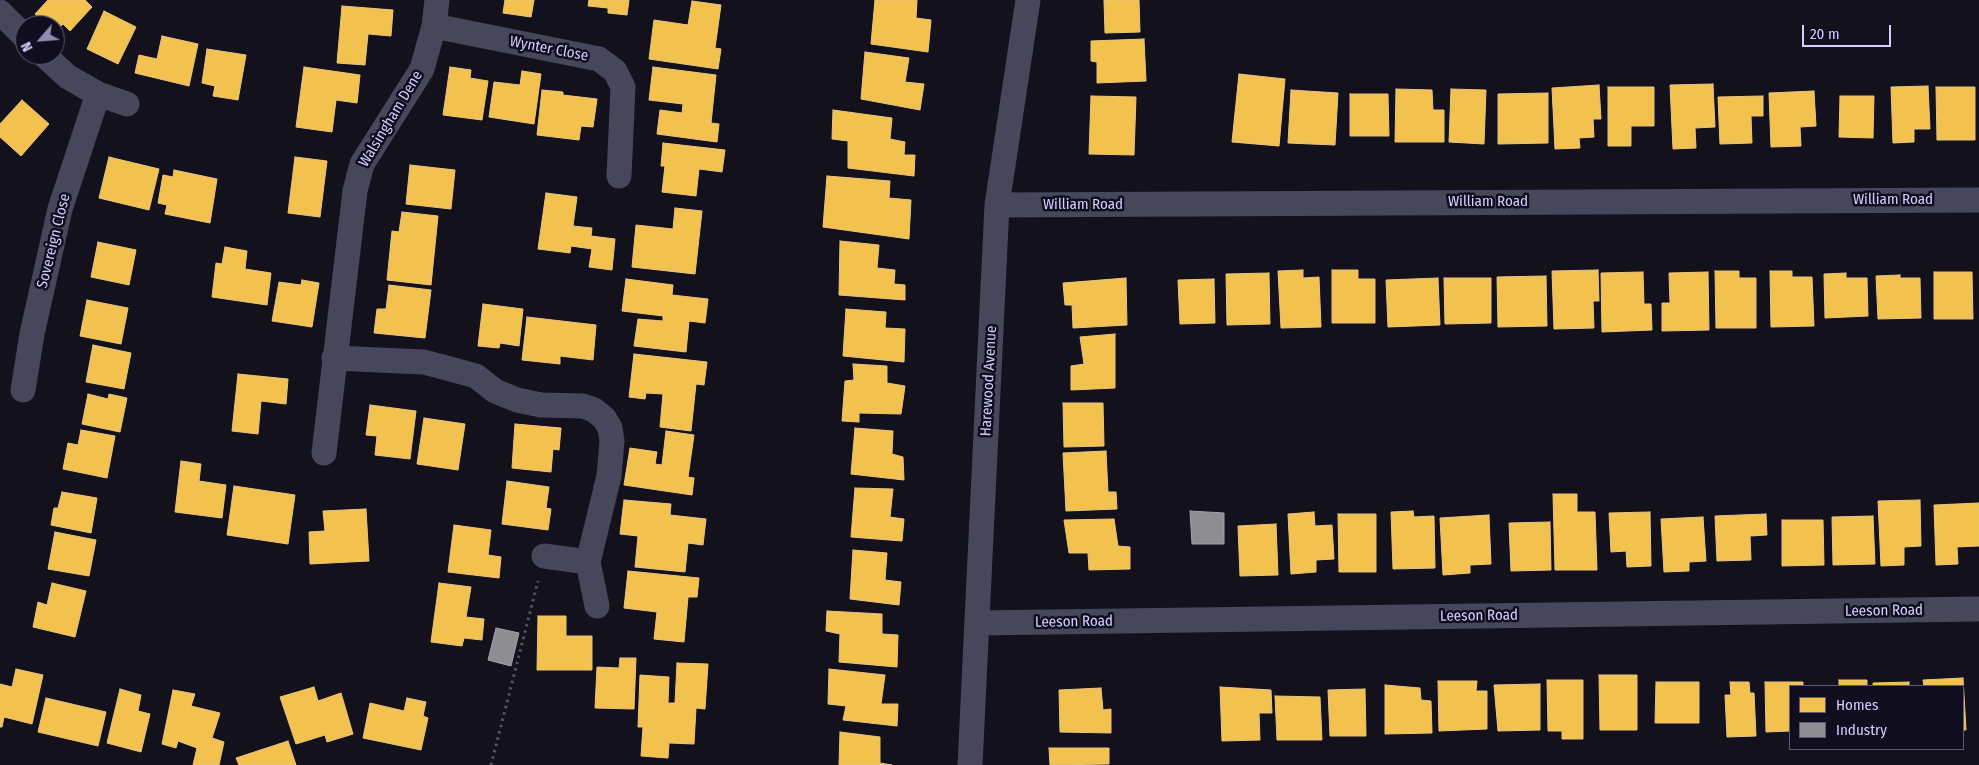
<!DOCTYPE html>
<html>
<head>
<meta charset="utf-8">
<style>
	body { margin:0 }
	#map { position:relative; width:1979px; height:765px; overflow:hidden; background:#13111b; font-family:"Fira Sans Condensed",sans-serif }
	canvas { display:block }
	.legend { position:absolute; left:1789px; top:685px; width:175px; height:65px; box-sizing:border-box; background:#100d1f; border:1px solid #5e5a78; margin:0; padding:6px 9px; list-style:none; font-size:15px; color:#d3cefd }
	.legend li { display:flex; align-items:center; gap:10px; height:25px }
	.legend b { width:25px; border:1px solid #5e5a78 }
	.north { position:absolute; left:15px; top:15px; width:50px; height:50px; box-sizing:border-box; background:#100d1f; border:1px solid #5e5a78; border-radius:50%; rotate:243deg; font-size:14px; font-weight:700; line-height:20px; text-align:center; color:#d3cefd }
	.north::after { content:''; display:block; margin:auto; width:18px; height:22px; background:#908cae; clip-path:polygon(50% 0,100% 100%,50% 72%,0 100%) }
	.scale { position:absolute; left:1802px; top:25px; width:89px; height:22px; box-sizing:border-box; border:2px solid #d3cefd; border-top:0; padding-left:6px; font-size:15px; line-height:18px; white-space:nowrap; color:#d3cefd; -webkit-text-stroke:4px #100d1f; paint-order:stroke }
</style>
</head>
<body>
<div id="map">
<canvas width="1979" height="765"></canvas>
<ul class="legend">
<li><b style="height:14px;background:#f2c14e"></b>Homes</li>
<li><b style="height:14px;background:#8d8d92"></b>Industry</li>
</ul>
<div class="north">N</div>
<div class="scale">20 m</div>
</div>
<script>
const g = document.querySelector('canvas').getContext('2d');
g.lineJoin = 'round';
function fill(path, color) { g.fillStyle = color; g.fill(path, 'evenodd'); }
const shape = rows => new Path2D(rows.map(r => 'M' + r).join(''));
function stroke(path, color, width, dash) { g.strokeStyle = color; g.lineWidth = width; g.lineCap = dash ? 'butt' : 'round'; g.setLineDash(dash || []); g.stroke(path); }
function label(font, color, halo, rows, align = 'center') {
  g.font = font + ' "Fira Sans Condensed",sans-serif'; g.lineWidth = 5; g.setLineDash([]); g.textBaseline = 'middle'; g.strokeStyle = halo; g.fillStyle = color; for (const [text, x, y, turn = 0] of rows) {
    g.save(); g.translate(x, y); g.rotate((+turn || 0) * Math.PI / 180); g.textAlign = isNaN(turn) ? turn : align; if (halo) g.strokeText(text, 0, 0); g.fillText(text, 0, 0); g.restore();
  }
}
const homes = shape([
	[48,0,85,0,92,7,70,31,63,24,55,32,55,25,47,25,35,14,48,0],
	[505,0,534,0,531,17,503,13,505,0],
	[589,0,629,0,627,15,608,13,608,8,588,6,589,0],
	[875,0,917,0,916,18,931,20,928,52,871,44,875,0],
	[1104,0,1139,0,1140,32,1105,33,1104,0],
	[692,1,721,5,715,48,721,49,718,69,649,59,654,20,688,25,692,1],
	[342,6,393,10,391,36,368,34,365,65,337,63,342,6],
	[104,11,136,27,118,64,87,49,104,11],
	[162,36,198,44,189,86,135,73,139,55,157,59,162,36],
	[1144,39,1146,81,1097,83,1097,62,1091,61,1091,41,1144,39],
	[207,49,246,55,238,100,213,96,215,86,202,83,207,49],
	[865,52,909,58,905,82,924,84,920,110,861,99,865,52],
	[304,67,360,75,357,103,336,100,332,132,296,127,304,67],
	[450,67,471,70,470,78,488,81,482,120,443,115,450,67],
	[653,67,716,75,711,123,719,124,717,142,657,134,660,110,682,113,683,104,649,100,653,67],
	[522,71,541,74,534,124,489,117,494,82,520,85,522,71],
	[1239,74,1285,79,1279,146,1232,142,1239,74],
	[1713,84,1715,127,1695,128,1696,148,1673,149,1670,85,1713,84],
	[1599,85,1601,119,1593,119,1594,137,1579,138,1580,148,1555,149,1552,88,1599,85],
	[1928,86,1930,129,1914,129,1914,142,1893,143,1891,87,1928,86],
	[1608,87,1654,87,1654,126,1631,126,1631,146,1608,146,1608,87],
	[1936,87,1975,87,1975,140,1937,140,1936,87],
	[1396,89,1432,90,1433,110,1444,110,1444,142,1395,142,1396,89],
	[1451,89,1486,90,1484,144,1449,142,1451,89],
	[542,90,563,92,563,95,597,99,593,127,581,126,579,140,537,135,542,90],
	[1291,90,1338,93,1335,145,1288,143,1291,90],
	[1814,91,1816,126,1800,127,1801,146,1771,147,1769,93,1814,91],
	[1548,93,1548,143,1498,144,1498,94,1548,93],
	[1350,94,1388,94,1389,136,1350,136,1350,94],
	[1091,96,1136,97,1134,155,1089,154,1091,96],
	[1763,96,1763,116,1751,116,1752,143,1720,144,1718,97,1763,96],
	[1840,96,1874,96,1873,138,1839,137,1840,96],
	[22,100,49,124,21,156,0,137,0,124,22,100],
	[833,110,892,118,890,139,905,142,904,155,915,155,914,176,848,168,848,141,832,139,833,110],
	[663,143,725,150,722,172,699,169,696,196,662,192,665,166,661,166,663,143],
	[109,157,159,169,149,210,99,198,109,157],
	[295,157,327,161,320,217,288,213,295,157],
	[410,165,455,170,451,209,406,204,410,165],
	[174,170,217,179,210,223,165,214,167,205,158,203,163,175,173,177,174,170],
	[827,176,890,181,889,198,911,200,909,239,823,227,827,176],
	[546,193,577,197,573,226,592,228,591,236,615,239,612,270,589,267,592,249,571,246,570,253,538,249,546,193],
	[675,208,702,211,695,274,632,267,636,225,673,229,675,208],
	[402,212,438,216,431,285,387,280,392,231,399,232,402,212],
	[840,241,879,245,877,268,895,270,894,284,905,285,905,300,839,295,840,241],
	[98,242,136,250,129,285,91,277,98,242],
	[225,247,247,251,245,269,271,273,267,305,212,297,216,263,222,264,225,247],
	[1303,270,1303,278,1319,277,1321,327,1281,328,1278,271,1303,270],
	[1332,270,1358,270,1358,279,1375,279,1375,323,1332,323,1332,270],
	[1598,270,1599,301,1593,301,1594,328,1554,329,1552,271,1598,270],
	[1715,271,1739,271,1739,278,1756,278,1756,328,1716,328,1715,271],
	[1770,271,1792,271,1792,277,1812,277,1814,326,1771,327,1770,271],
	[1643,272,1644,304,1651,304,1652,330,1602,332,1601,273,1643,272],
	[1708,272,1709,330,1662,331,1662,303,1670,303,1669,273,1708,272],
	[1934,272,1972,272,1973,319,1934,319,1934,272],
	[1269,273,1270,324,1227,325,1226,274,1269,273],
	[1846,273,1846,278,1867,278,1868,316,1825,318,1824,274,1846,273],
	[1900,275,1900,278,1920,278,1921,318,1878,319,1876,276,1900,275],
	[1546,276,1547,326,1498,327,1497,277,1546,276],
	[1126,278,1127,325,1073,328,1072,305,1065,305,1063,283,1126,278],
	[1438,278,1440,325,1388,327,1386,280,1438,278],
	[1444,278,1491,278,1491,323,1445,324,1444,278],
	[626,279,673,285,672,295,708,299,705,323,689,321,686,352,634,346,638,319,663,321,663,316,622,311,626,279],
	[1214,279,1215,323,1180,324,1178,280,1214,279],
	[302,280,319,283,312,327,272,321,279,282,301,285,302,280],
	[389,285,431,290,425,338,374,333,377,309,386,309,389,285],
	[87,300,128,308,121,344,80,336,87,300],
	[483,304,523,309,519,346,500,343,499,348,478,346,483,304],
	[846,309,886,312,885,328,905,329,904,362,843,356,846,309],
	[527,317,596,325,593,360,560,356,560,364,522,360,527,317],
	[1115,334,1115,388,1071,390,1071,366,1084,364,1080,337,1115,334],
	[93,345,131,353,124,389,86,382,93,345],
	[634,354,707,362,704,385,696,384,691,431,660,427,663,394,646,393,645,399,629,397,634,354],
	[853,364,887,366,887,383,905,386,901,414,859,413,859,422,842,421,845,381,854,380,853,364],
	[238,374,288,379,286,404,261,401,258,434,232,431,238,374],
	[88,394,108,399,109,394,127,398,120,432,82,424,88,394],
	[1063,403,1103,403,1104,446,1064,447,1063,403],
	[370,405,416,411,410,459,375,455,377,436,366,435,370,405],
	[424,418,465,424,458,470,417,464,424,418],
	[515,424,561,428,559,450,553,449,551,472,512,468,515,424],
	[855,428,893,431,892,454,903,457,904,480,851,474,855,428],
	[81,430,115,436,107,478,63,469,68,443,78,445,81,430],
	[666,431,694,435,688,477,694,478,692,495,624,485,630,448,657,452,655,464,662,465,666,431],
	[1106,451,1108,492,1116,492,1117,509,1066,511,1063,453,1106,451],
	[181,461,201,464,199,481,226,485,222,518,175,512,181,461],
	[507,481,549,487,546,508,551,509,548,530,502,524,507,481],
	[234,486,295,495,288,544,227,535,234,486],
	[855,488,893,489,890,517,904,519,902,541,851,537,855,488],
	[62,492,97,498,91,533,51,525,54,508,58,508,62,492],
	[1553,494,1577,494,1577,512,1595,512,1597,570,1555,570,1553,494],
	[624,500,671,504,670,515,706,519,703,545,688,543,685,572,635,567,638,536,620,534,624,500],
	[1920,500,1921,546,1904,547,1904,565,1881,566,1878,501,1920,500],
	[1979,503,1979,546,1957,547,1958,564,1936,565,1934,505,1979,503],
	[366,509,369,561,310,564,309,532,325,531,323,511,366,509],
	[1413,511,1414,517,1434,516,1435,568,1393,569,1391,512,1413,511],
	[1314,512,1315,526,1332,525,1334,559,1316,560,1316,572,1291,574,1288,514,1314,512],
	[1650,512,1651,566,1627,567,1626,551,1611,552,1609,513,1650,512],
	[1338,514,1376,514,1376,572,1339,572,1338,514],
	[1766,514,1767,535,1750,536,1751,560,1717,561,1715,516,1766,514],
	[1489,515,1491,564,1470,565,1470,573,1443,575,1440,518,1489,515],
	[1873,516,1875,564,1833,565,1832,517,1873,516],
	[1703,517,1706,561,1689,562,1689,571,1664,572,1661,519,1703,517],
	[1114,519,1118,546,1130,547,1130,569,1089,570,1088,553,1069,553,1064,520,1114,519],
	[1782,520,1823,520,1824,565,1782,566,1782,520],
	[1550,522,1551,570,1511,571,1509,523,1550,522],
	[1276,524,1278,575,1240,576,1238,526,1276,524],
	[454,525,491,530,488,555,501,557,499,578,448,572,454,525],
	[55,532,96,540,89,576,48,569,55,532],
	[853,550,887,553,885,580,901,582,899,605,850,599,853,550],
	[628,571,699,578,697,597,688,597,684,642,654,639,657,612,624,608,628,571],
	[52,583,86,591,75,637,33,627,38,602,47,605,52,583],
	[439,583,471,587,466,617,484,619,482,640,464,638,462,646,431,642,439,583],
	[827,611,882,614,882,634,898,635,897,667,839,662,840,634,826,631,827,611],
	[538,616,566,616,566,636,592,636,592,670,537,670,538,616],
	[620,658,636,658,634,709,595,708,597,667,619,668,620,658],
	[677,663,708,664,705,709,696,708,694,744,669,743,668,758,641,756,643,727,638,727,640,675,669,677,668,703,675,703,677,663],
	[16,669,43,675,32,724,4,717,2,727,0,727,0,684,12,687,16,669],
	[829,669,885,675,881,704,898,704,897,726,843,720,846,706,828,704,829,669],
	[1599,675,1637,675,1637,730,1600,730,1599,675],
	[1963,678,1966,730,1963,730,1963,686,1924,686,1923,680,1963,678],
	[1547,680,1583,680,1583,739,1562,739,1562,731,1548,731,1547,680],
	[1839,680,1867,680,1867,686,1839,686,1839,680],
	[1438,681,1477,681,1476,691,1487,691,1487,729,1439,731,1438,681],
	[1656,682,1699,682,1699,723,1655,723,1656,682],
	[1730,682,1749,682,1750,693,1754,693,1756,736,1727,737,1725,695,1731,695,1730,682],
	[1765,682,1803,682,1803,686,1790,686,1790,731,1766,732,1765,682],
	[1909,682,1909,686,1873,686,1873,683,1909,682],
	[1540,684,1540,730,1498,731,1494,685,1540,684],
	[1385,685,1420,688,1421,700,1431,701,1432,733,1385,734,1385,685],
	[314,687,318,701,341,693,353,734,327,742,325,735,296,744,280,697,314,687],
	[1220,687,1271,690,1272,713,1259,713,1260,740,1222,741,1220,687],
	[1101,688,1103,710,1111,709,1111,733,1060,732,1059,690,1101,688],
	[120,689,141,695,138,711,150,714,141,752,107,743,120,689],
	[1365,689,1366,736,1330,736,1328,690,1365,689],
	[173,690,195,694,191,706,220,713,212,738,224,742,219,765,193,765,197,748,178,741,176,748,162,744,173,690],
	[1275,696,1320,697,1322,740,1277,740,1275,696],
	[46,698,106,712,98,746,38,732,46,698],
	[407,698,426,702,423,716,428,718,421,750,363,738,370,703,404,711,407,698],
	[840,732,880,737,880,763,892,765,839,765,840,732],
	[288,741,296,765,239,765,236,758,288,741],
	[1049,748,1109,748,1109,764,1050,765,1049,748]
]);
const industry = shape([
	[1190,511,1224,513,1224,544,1192,544,1190,511],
	[496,628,519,633,511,666,488,660,496,628]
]);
const path = shape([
	[491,765,538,581]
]);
const street = shape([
	[0,12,25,37],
	[434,26,599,59,615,71,623,87,619,176],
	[98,94,127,104],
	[997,205,1979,200],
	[334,358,424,362,476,376,495,391,517,400,541,405,583,406,594,410,604,418,610,428,612,441,609,476,588,562,597,606],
	[23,390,32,334,60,209,98,94,68,77,44,55],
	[324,453,355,191,362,164,422,69,434,26,437,0],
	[544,556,588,562],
	[978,623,1979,609],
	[970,765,997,205,1028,0]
]);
const streetNames = [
	["Wynter Close",549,49,11],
	["Walsingham Dene",391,119,-59],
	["William Road",1893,200],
	["William Road",1488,202],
	["William Road",1083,205],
	["Sovereign Close",54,241,-76],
	["Harewood Avenue",989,381,-87],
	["Leeson Road",1884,611,-1],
	["Leeson Road",1479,616,-1],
	["Leeson Road",1074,622,-1]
];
fill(homes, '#f2c14e');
stroke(homes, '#e9c582', 1);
fill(industry, '#8d8d92');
stroke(industry, '#a2a0b2', 1);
stroke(path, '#4a5864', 3, [2.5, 4]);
stroke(street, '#47475c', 25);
label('15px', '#d3cefd', '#100d1f', streetNames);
</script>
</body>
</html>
